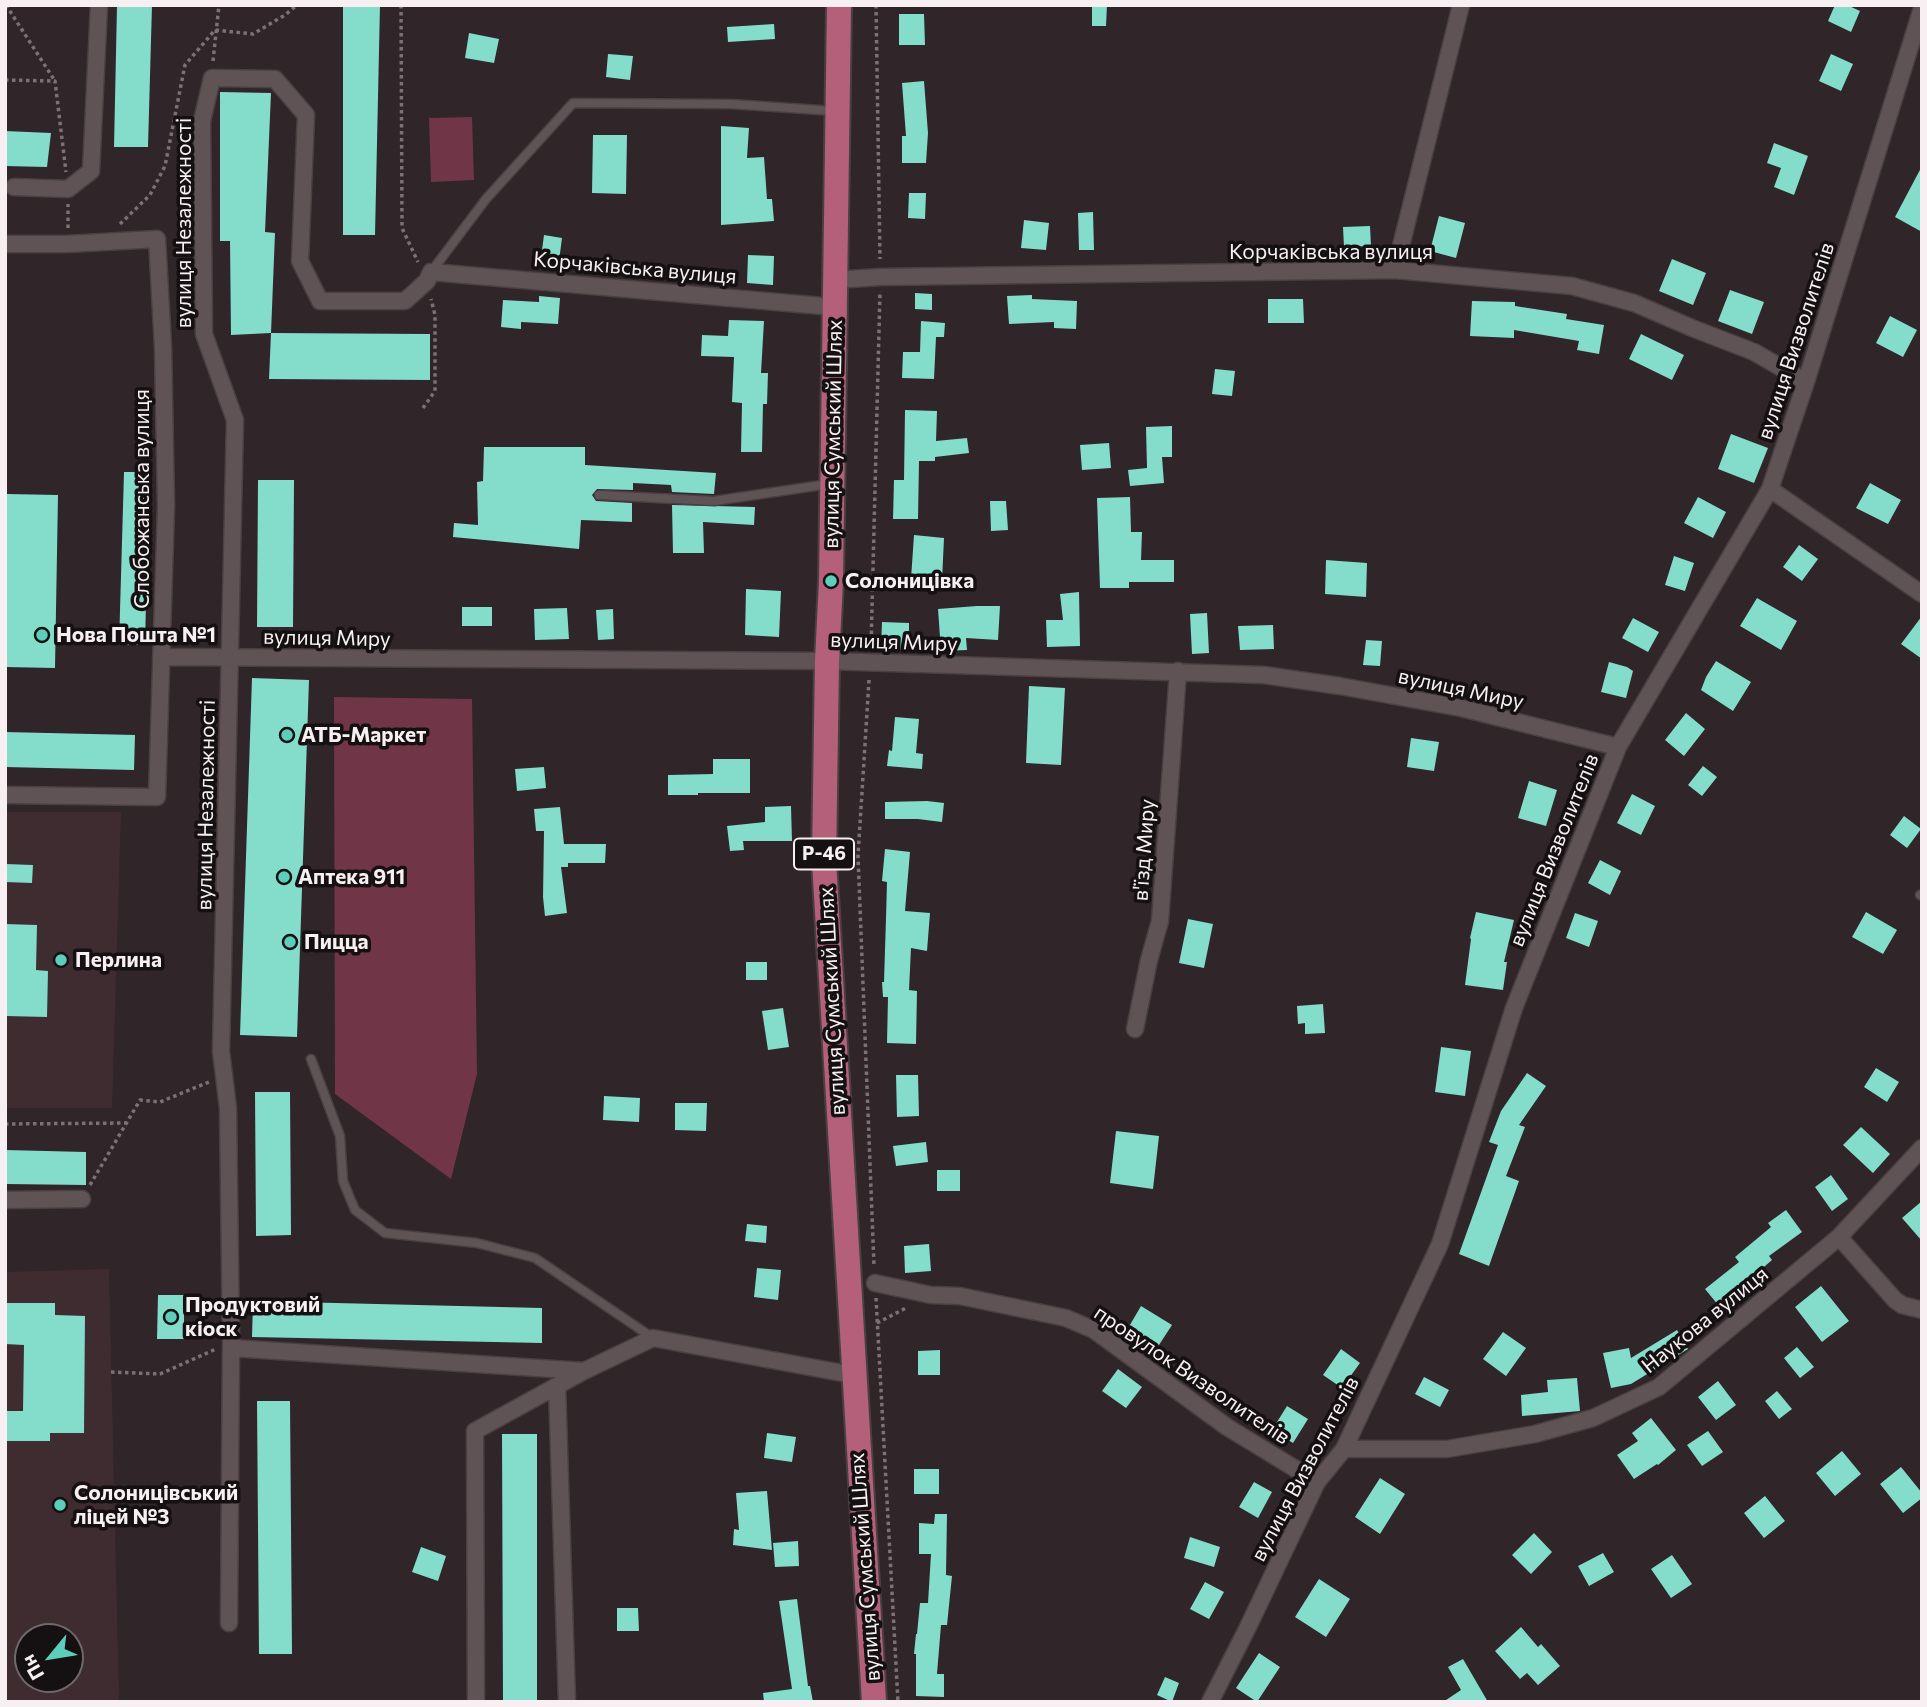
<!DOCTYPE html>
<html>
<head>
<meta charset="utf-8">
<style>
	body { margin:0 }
	#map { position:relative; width:1927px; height:1707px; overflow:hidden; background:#302528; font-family:Commissioner,sans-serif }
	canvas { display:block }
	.frame { position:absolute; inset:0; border:7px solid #f7eff1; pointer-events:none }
	.north { position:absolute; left:14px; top:1623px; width:70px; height:70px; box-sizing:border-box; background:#151011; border:2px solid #6f696b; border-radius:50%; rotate:240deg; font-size:19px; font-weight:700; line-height:28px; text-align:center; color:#f7eff1 }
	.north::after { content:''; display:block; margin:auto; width:24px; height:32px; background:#5dceb9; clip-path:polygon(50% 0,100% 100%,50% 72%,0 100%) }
</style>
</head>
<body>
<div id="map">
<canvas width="1927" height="1707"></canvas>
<div class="frame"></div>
<div class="north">Пн</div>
</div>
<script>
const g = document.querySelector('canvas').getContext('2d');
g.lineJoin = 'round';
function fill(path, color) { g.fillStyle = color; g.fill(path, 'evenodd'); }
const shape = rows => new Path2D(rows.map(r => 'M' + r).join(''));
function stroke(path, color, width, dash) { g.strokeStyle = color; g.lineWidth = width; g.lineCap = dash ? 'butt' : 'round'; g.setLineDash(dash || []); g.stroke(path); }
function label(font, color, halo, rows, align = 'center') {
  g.font = font + ' Commissioner,sans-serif'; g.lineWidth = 7; g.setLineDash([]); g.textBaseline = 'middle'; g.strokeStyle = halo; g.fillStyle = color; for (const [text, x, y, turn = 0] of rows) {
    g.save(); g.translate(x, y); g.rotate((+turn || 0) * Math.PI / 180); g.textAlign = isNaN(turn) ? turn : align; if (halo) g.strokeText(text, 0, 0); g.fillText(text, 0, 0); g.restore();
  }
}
const built = shape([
	[5,812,121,812,112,1108,5,1108],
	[109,1269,119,1702,5,1702,5,1272],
	[28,1637,70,1637,70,1679,28,1679]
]);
const green = shape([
	[472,117,474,180,431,182,429,118],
	[334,697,472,699,477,1074,451,1179,335,1094]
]);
const building = shape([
	[117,5,152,5,148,147,114,147],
	[343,5,380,5,375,235,343,235],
	[1092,5,1107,5,1106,26,1092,26],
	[1835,5,1847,5,1860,11,1851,32,1828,21],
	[899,14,924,14,925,45,899,45],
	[774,24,775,39,728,42,727,27],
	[469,33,499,39,494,63,465,58],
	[608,54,633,56,630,80,606,77],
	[1831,54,1853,64,1841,91,1819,81],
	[924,81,928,133,926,163,902,163,902,136,906,136,902,83],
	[220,92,271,93,265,232,275,233,271,333,430,334,430,380,269,379,271,333,231,335,230,241,220,241],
	[721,126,749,128,747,158,764,157,767,199,772,199,774,221,721,225],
	[5,131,51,133,47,167,5,166],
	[593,135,627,135,626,194,592,193],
	[1774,143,1808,156,1794,195,1774,187,1781,168,1767,163],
	[1922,166,1922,232,1895,217],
	[909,193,926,193,925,219,908,218],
	[1093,212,1094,250,1079,250,1078,213],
	[1439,216,1465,223,1456,258,1430,251],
	[1024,220,1049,223,1046,250,1021,248],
	[1370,226,1371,246,1344,247,1343,227],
	[544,235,562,238,559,261,541,258],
	[748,255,774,256,773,285,747,283],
	[1672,259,1706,273,1693,305,1659,291],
	[1730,290,1764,302,1752,334,1718,321],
	[915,293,932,294,932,310,915,309],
	[1032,295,1032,299,1077,301,1076,329,1054,328,1054,322,1009,324,1007,296],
	[539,296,560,298,558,324,521,322,521,329,501,327,503,300,539,302],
	[1268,299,1303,299,1304,323,1268,323],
	[1472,301,1515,302,1515,306,1567,314,1566,319,1604,325,1599,354,1577,350,1579,341,1514,330,1514,338,1470,336],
	[1890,316,1917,330,1903,357,1876,343],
	[729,320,764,321,761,373,768,373,767,404,763,404,762,452,741,452,742,403,732,402,734,357,701,356,702,335,728,336],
	[921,321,945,323,944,337,936,337,934,379,902,378,903,352,920,352],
	[1641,334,1684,355,1672,380,1629,359],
	[1215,369,1235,371,1232,396,1212,394],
	[905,410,937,411,936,441,967,438,969,453,935,457,935,461,919,461,918,519,893,519,894,480,904,480],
	[1172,426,1172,457,1162,457,1164,483,1130,486,1128,470,1147,468,1146,427],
	[1731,434,1768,448,1754,483,1718,469],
	[1109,443,1111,468,1082,470,1080,445],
	[484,447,585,447,585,465,716,473,714,494,672,492,671,485,633,483,633,490,597,489,592,495,596,501,632,503,632,522,581,520,579,549,453,537,454,523,478,525,477,482,483,481],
	[124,472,149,472,145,645,119,645],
	[258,480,294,480,293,627,257,627],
	[1870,483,1901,500,1888,524,1856,508],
	[7,494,58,495,55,668,5,667],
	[1130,497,1131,532,1142,532,1141,560,1174,560,1174,582,1129,582,1129,588,1100,588,1097,498],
	[1698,497,1726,512,1713,538,1684,523],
	[990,501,1006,501,1008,530,991,531],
	[672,505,755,507,754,525,703,522,704,553,673,553],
	[914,535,944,538,942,581,911,579],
	[1799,545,1818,559,1802,581,1783,567],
	[1674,556,1694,563,1685,591,1665,585],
	[1326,560,1367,563,1366,597,1325,594],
	[746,589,781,591,779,637,745,635],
	[1079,592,1080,646,1047,647,1046,620,1063,620,1060,594],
	[1757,598,1797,621,1781,650,1740,626],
	[977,606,1000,606,998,640,966,638,967,650,941,651,938,609],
	[462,607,492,607,492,626,462,626],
	[567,608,569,639,535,640,534,609],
	[613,609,614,639,598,640,596,610],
	[1207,613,1209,653,1192,654,1190,614],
	[1922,616,1922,659,1901,644],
	[1633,618,1659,632,1648,652,1622,638],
	[882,622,909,623,909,650,881,650],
	[1273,625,1274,649,1240,650,1238,626],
	[1366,640,1382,641,1380,666,1363,665],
	[1716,661,1751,682,1733,711,1701,690,1706,677],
	[1609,662,1627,667,1633,671,1626,698,1601,692],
	[252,678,309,680,297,1037,240,1035],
	[1029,686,1065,688,1061,765,1026,763],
	[1686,713,1705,729,1684,756,1665,740],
	[895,717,919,719,916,753,923,754,922,769,887,766,889,750,892,751],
	[5,732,135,735,134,770,5,767],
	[1411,738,1439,742,1434,771,1407,767],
	[713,759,750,759,750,793,698,793,698,795,668,795,668,775,713,774],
	[1703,766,1717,777,1702,796,1688,785],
	[544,767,546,788,517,791,515,769],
	[1529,781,1557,790,1546,826,1518,818],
	[1632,794,1655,806,1641,835,1617,823],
	[927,801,944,803,942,822,918,819,885,819,885,802],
	[791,806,792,841,743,841,744,850,730,851,727,826,765,822,765,807],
	[560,807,564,844,606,844,605,863,568,863,568,867,561,867,567,913,545,916,543,897,544,831,536,831,534,809],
	[1904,816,1921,829,1907,848,1890,835],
	[885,849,910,852,905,911,930,913,927,951,911,948,909,990,917,991,916,1044,887,1043,888,997,883,997,882,982,884,982,886,918,887,882,882,881],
	[1600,860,1621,871,1610,895,1588,883],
	[5,864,33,865,32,883,5,882],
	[1476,912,1514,920,1504,962,1507,962,1503,990,1465,985,1471,939,1470,938],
	[1866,912,1897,930,1883,954,1852,937],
	[1575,913,1598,921,1589,947,1566,938],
	[1188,919,1213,924,1204,968,1179,963],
	[5,924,37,925,36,970,48,971,47,1017,5,1016],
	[746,962,767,962,767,980,746,980],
	[1323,1004,1325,1033,1305,1034,1305,1023,1298,1024,1297,1006],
	[783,1008,789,1047,768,1050,762,1011],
	[1441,1047,1471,1051,1465,1096,1435,1092],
	[1876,1068,1899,1082,1887,1102,1864,1087],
	[1527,1073,1546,1086,1519,1125,1525,1127,1506,1176,1519,1181,1489,1266,1459,1254,1498,1145,1489,1142,1501,1111],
	[896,1075,918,1075,919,1116,897,1117],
	[255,1092,290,1092,291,1235,256,1236],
	[604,1096,640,1098,639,1122,603,1120],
	[675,1103,707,1103,706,1131,675,1130],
	[1861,1127,1890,1154,1873,1173,1843,1145],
	[1116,1131,1159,1136,1153,1189,1110,1183],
	[926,1142,928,1162,896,1166,893,1146],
	[5,1150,86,1152,86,1185,5,1184],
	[937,1170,960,1170,960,1191,937,1191],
	[1831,1175,1848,1199,1832,1211,1815,1187],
	[1922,1201,1922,1241,1902,1218],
	[1786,1210,1802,1232,1769,1256,1772,1260,1719,1306,1705,1289,1739,1262,1735,1257,1771,1227,1768,1223],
	[747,1224,767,1226,766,1243,745,1241],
	[929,1244,931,1271,905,1273,904,1246],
	[757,1268,781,1270,778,1300,754,1297],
	[1821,1286,1849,1321,1822,1342,1795,1307],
	[158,1295,184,1295,184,1339,157,1339],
	[253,1301,542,1308,542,1343,252,1337],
	[5,1303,55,1303,55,1315,85,1316,84,1433,50,1433,50,1441,5,1441,5,1411,23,1411,24,1345,5,1344],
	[1141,1306,1172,1325,1157,1348,1127,1330],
	[1677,1330,1688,1349,1631,1384,1611,1388,1603,1353,1629,1348,1631,1358],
	[1503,1332,1526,1348,1506,1376,1483,1359],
	[1797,1347,1814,1367,1800,1378,1784,1358],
	[1341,1349,1360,1363,1342,1388,1323,1375],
	[940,1350,940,1375,918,1375,918,1351],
	[1118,1369,1142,1387,1126,1408,1102,1391],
	[1424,1377,1449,1390,1440,1407,1415,1394],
	[1577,1378,1580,1411,1522,1416,1521,1395,1548,1392,1547,1380],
	[1718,1381,1736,1405,1716,1420,1698,1397],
	[1777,1391,1792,1409,1779,1419,1765,1401],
	[257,1401,290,1401,292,1654,259,1654],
	[1287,1406,1308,1419,1293,1443,1272,1430],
	[1651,1418,1676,1450,1658,1465,1657,1464,1634,1479,1617,1455,1638,1441,1632,1433],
	[1708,1431,1723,1452,1702,1466,1687,1445],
	[767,1433,796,1437,792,1462,764,1458],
	[502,1434,537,1434,537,1702,503,1702],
	[1842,1451,1861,1474,1835,1496,1816,1473],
	[1901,1467,1922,1493,1922,1498,1903,1513,1880,1484],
	[914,1469,939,1469,939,1494,914,1494],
	[1380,1478,1405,1494,1380,1534,1355,1517],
	[1254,1482,1272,1492,1258,1518,1239,1507],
	[767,1491,772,1550,733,1545,734,1529,739,1530,736,1493],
	[1765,1496,1785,1521,1764,1538,1744,1513],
	[935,1514,947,1514,946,1575,952,1576,947,1625,941,1625,937,1674,944,1674,944,1697,916,1696,916,1654,914,1654,916,1634,917,1634,920,1603,928,1603,931,1554,919,1554,919,1523,934,1524],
	[1534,1533,1552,1552,1531,1574,1512,1555],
	[1190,1537,1220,1547,1214,1567,1184,1558],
	[798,1541,799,1566,775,1567,773,1543],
	[421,1547,446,1556,438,1581,412,1572],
	[1603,1553,1614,1572,1589,1586,1578,1566],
	[1672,1555,1692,1584,1671,1598,1651,1569],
	[1319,1579,1350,1599,1326,1637,1295,1617],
	[1205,1582,1224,1592,1209,1619,1190,1609],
	[797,1599,808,1686,810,1686,813,1702,764,1702,763,1693,792,1689,779,1601],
	[617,1608,638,1608,639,1631,617,1631],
	[1521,1627,1538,1647,1541,1644,1560,1666,1538,1685,1527,1673,1520,1679,1495,1651],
	[1259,1653,1280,1667,1257,1702,1236,1688],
	[1463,1659,1488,1702,1443,1702,1461,1690,1448,1667],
	[1165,1677,1179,1683,1172,1702,1157,1695]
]);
const path = shape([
	[6,5,55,81],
	[401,5,402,228,418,262],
	[876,5,880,259],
	[213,61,219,5],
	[5,80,55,81,66,172],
	[120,224,150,195,165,166,185,65,215,30,253,34,285,15,297,5],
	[68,228,68,204],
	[423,408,435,391,435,315,431,299],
	[871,648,880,291],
	[869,680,858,856,874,1266],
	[5,1124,127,1123],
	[90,1185,140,1100,160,1102,209,1082],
	[876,1298,898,1702],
	[877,1323,908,1307],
	[111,1372,160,1374,216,1349]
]);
const service = shape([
	[431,272,486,199,573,103,731,104,834,111],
	[599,495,714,501,829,484],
	[1920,895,1922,894],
	[311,1059,340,1136,343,1181,355,1210,385,1233,477,1243,535,1258,653,1338]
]);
const minor = shape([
	[14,187,68,189,91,171,99,5],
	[5,244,67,244,157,239,163,347,166,506,157,797,5,795],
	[1395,270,1461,5],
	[834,280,880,277,1395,270,1572,286,1634,303,1692,328,1754,352,1806,382],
	[1770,489,1922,594],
	[161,657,827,661,1264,675,1340,686,1461,708,1618,747],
	[1135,1029,1149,960,1160,921,1178,671],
	[5,1200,82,1199],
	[1839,1237,1895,1300,1902,1305,1922,1310],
	[875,1283,931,1295,960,1296,1066,1318,1094,1330,1227,1427,1317,1482],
	[231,1348,584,1371,653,1338,853,1375],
	[557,1386,567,1702],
	[1344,1449,1447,1449,1535,1434,1593,1418,1659,1387,1839,1237,1922,1148],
	[229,1623,231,1342,228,1108,221,1051,235,420,204,334,202,121,212,78,275,79,306,115,300,261,320,301,405,301,427,281,431,272,834,307],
	[476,1702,475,1431,584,1371],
	[1210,1702,1248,1627,1317,1482,1344,1449,1440,1244,1514,1008,1618,747,1770,489,1806,382,1922,8]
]);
const primary = shape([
	[839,5,831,581,827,661,824,861,874,1702]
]);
const markers = [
	[831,581,7,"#5dceb9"],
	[42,635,7,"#5dceb9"],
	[287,735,7,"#5dceb9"],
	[284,877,7,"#5dceb9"],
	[290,942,7,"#5dceb9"],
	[61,960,7,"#5dceb9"],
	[171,1317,7,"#5dceb9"],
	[60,1505,7,"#5dceb9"]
];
const shields = [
	[824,854,60]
];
const shieldNames = [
	["Р-46",824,854]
];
const streetNames = [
	["вулиця Незалежності",184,223,-90],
	["Корчаківська вулиця",1331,252],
	["Корчаківська вулиця",635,268,5],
	["вулиця Визволителів",1796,341,-72],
	["вулиця Сумський Шлях",833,434,-89],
	["Слобожанська вулиця",142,499,-90],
	["вулиця Миру",327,638,1],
	["вулиця Миру",894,642,2],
	["вулиця Миру",1461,689,12],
	["вулиця Незалежності",206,805,-89],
	["в'їзд Миру",1144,850,-86],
	["вулиця Визволителів",1554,850,-68],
	["вулиця Сумський Шлях",832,1001,-93],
	["Наукова вулиця",1705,1320,-39],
	["провулок Визволителів",1192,1375,34],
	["вулиця Визволителів",1305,1469,-62],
	["вулиця Сумський Шлях",865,1567,-94]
];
const poiNames = [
	["Солоницівка",845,581],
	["Нова Пошта №1",56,635],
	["АТБ-Маркет",301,735],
	["Аптека 911",298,877],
	["Пицца",304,942],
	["Перлина",75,960],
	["Продуктовий",185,1305],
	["кіоск",185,1329],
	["Солоницівський",74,1493],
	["ліцей №3",74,1517]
];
fill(built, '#3e2c31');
fill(green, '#703648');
fill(building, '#84dcca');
stroke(service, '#494042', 11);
stroke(minor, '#494042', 19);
stroke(primary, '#494042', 28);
stroke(path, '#7b7274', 3.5, [3.5, 3.5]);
stroke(service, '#605356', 8);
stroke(minor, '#605356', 16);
stroke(primary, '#b5607b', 24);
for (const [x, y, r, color] of markers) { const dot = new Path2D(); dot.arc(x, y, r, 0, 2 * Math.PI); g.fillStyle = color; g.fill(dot); stroke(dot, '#151011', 2.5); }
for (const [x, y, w] of shields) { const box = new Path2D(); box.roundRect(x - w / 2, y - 15.5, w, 31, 5); g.fillStyle = '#151011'; g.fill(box); stroke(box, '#f7eff1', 2); }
label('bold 19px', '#f7eff1', null, shieldNames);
label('21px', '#f7eff1', '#151011', streetNames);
label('bold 21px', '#f7eff1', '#151011', poiNames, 'left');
</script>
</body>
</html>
